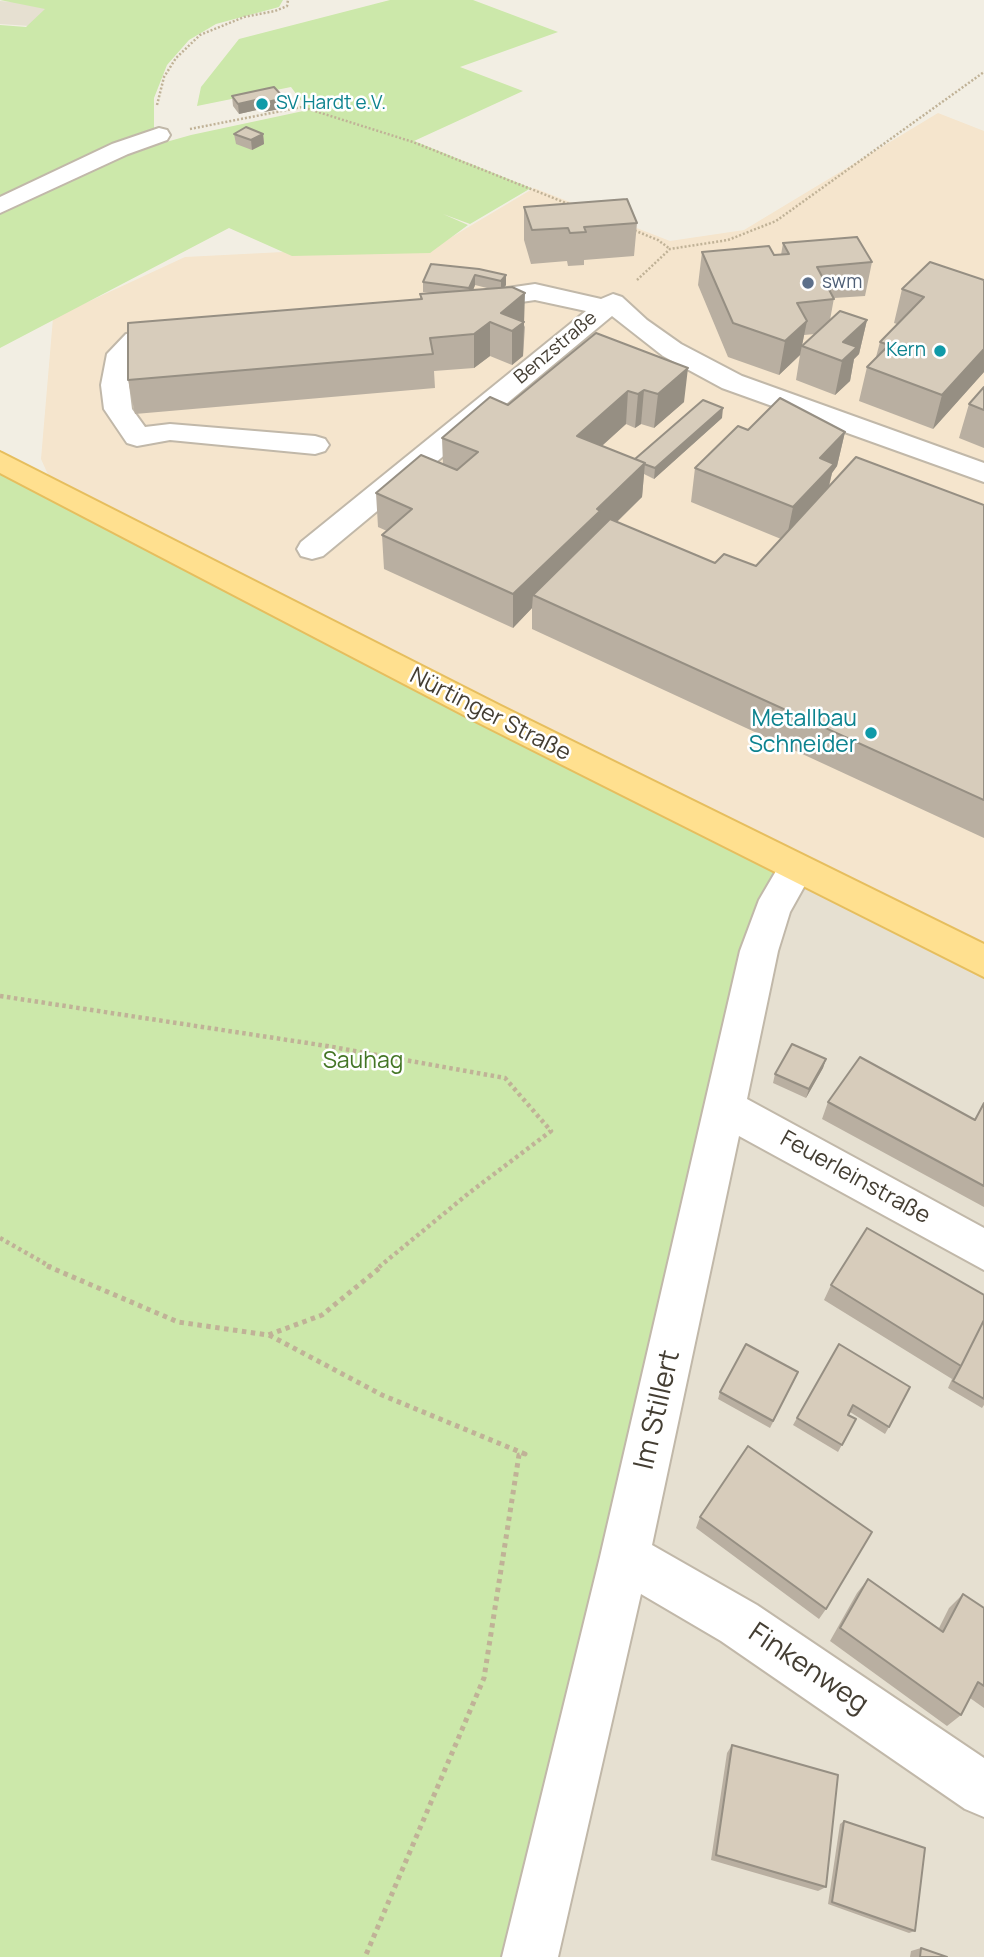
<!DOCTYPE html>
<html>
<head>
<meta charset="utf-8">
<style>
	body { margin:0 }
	canvas { display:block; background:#f2eee3 }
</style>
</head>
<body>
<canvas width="984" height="1957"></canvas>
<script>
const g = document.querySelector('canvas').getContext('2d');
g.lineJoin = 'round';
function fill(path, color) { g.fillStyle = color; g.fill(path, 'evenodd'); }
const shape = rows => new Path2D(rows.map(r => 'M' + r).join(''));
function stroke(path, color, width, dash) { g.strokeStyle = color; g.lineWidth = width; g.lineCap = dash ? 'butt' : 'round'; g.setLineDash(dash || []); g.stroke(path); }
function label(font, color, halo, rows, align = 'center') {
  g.font = font + ' Manrope,sans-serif'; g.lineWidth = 5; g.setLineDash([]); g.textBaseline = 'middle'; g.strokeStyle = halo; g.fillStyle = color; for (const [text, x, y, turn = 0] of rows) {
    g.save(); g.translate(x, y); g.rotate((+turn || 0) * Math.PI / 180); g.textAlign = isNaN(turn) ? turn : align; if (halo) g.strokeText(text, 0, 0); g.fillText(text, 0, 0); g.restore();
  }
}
const residential = shape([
	[0,1,54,5,30,26,0,24],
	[796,869,984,962,984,1957,530,1957]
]);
const commercial = shape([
	[938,113,984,131,984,962,55,490,41,459,53,318,185,257,440,244,534,188,670,241,744,230]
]);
const green = shape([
	[0,0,283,0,279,7,216,24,189,40,167,65,154,98,154,129,0,201,0,25,26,27,45,9],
	[390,0,473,0,558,32,460,67,523,91,414,141,531,188,470,224,443,214,468,225,430,253,292,256,229,228,0,348,0,212,127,153,191,135,308,110,291,87,197,106,201,87,239,39],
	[0,469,796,869,530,1957,0,1957]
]);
const pathFar2 = shape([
	[157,105,164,77,176,58,200,35,244,17,275,11,287,6,288,0],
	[190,129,302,107,413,142,571,205],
	[631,229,658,240,670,249],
	[637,280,670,249,728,240,776,221,984,72]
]);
const pathFar1 = shape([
	[0,996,327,1046,505,1078,551,1131,469,1193,379,1267],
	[0,1238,51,1267]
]);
const path = shape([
	[47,1266,178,1322,268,1335,322,1315,382,1266],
	[269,1335,382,1395,525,1454,519,1455,484,1678,365,1957]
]);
const minor = shape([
	[159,128,167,130,170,135,167,140,128,154,0,213,0,197,112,144,159,128],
	[535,284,601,299,613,294,622,297,647,320,681,344,742,376,984,463,984,482,722,388,663,356,612,316,323,556,312,559,301,556,297,549,301,542,586,311,535,300,473,309,464,306,460,301,464,296,473,293,535,284],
	[176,327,185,329,189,335,185,341,143,347,133,356,129,385,132,409,145,427,170,424,315,436,325,439,329,445,325,451,315,454,170,440,137,446,127,443,104,409,101,385,107,354,126,334,176,327],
	[796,855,809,859,814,869,790,912,778,951,747,1099,984,1228,984,1270,739,1136,652,1545,757,1605,984,1758,984,1817,965,1809,721,1641,641,1594,558,1957,502,1957,600,1557,740,951,759,900,783,859,796,855]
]);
const major = shape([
	[0,452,501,706,984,944,984,977,477,722,0,473,0,452]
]);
const wall = shape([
	[274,87,285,108,264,112,261,109,239,114,233,106,232,96],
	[234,134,263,134,264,144,252,150,236,144],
	[524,207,637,223,634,256,584,260,584,265,568,266,567,261,531,264,524,240],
	[783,243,872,262,865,296,834,298,830,320,867,320,859,354,854,359,850,381,835,395,796,380,800,355,779,375,728,357,698,285,702,252,781,255],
	[815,334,802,346,804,335],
	[431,264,506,275,506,285,504,288,525,327,523,356,512,365,490,356,474,368,434,371,435,388,135,414,128,380,420,299,420,294,431,293,423,292,423,282],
	[475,285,491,289,473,290],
	[984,280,984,372,933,429,859,401,867,367,876,357,880,342,897,324,894,323,902,289],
	[596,333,684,402,654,428,641,424,635,428,626,424,602,446,635,459,722,418,654,479,644,474,642,497,617,522,715,563,756,566,781,539,691,502,695,468,748,430,845,432,837,466,832,473,829,487,984,505,984,838,532,629,532,608,513,628,384,569,382,535,387,531,378,527,376,493,443,465,442,438,508,405],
	[984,387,984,448,959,438,969,404],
	[826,1059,823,1068,806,1098,773,1083,775,1074],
	[828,1102,975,1120,984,1103,984,1207,822,1119],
	[831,1285,984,1295,984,1405,982,1408,948,1388,952,1379,824,1300],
	[839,1344,889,1427,885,1434,850,1412,848,1415,856,1419,838,1452,793,1425],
	[795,1379,770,1428,718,1399,720,1392],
	[700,1517,826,1609,819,1619,696,1528],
	[868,1579,939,1628,949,1608,963,1594,984,1608,984,1708,970,1698,961,1715,947,1726,830,1641,857,1593],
	[732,1745,826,1887,818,1891,711,1860,727,1753],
	[844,1821,915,1931,909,1933,828,1904,840,1824],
	[921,1948,947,1957,910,1957,911,1951]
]);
const shadedWall = shape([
	[284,98,285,108,264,112,263,103],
	[260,99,261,109,239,114,238,104],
	[263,134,264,144,252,150,251,140],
	[475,275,475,285,470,298,469,288],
	[506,275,506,285,501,291,501,281],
	[525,293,523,356,512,365,512,331,501,313],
	[867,320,859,354,854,359,850,381,835,395,842,361,843,342],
	[807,321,800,355,779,375,785,341],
	[490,322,490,356,474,368,474,334],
	[984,349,984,372,933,429,942,395],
	[688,368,684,402,654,428,658,394],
	[644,390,641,424,635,428,638,394],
	[628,391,626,424,575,470,577,436],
	[723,408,722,418,654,479,655,468],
	[845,432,837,466,832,473,826,497,786,541,793,507,820,458],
	[645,463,642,497,598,540,533,595,532,608,513,628,513,594,597,509],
	[826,1059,823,1068,806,1098,809,1089]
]);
const building = shape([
	[274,87,284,98,263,103,260,99,238,104,232,96,274,87],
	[246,127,263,134,251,140,234,134,246,127],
	[627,199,637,223,584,227,586,232,570,233,568,228,532,230,524,207,627,199],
	[857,237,872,262,817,267,834,299,797,303,807,321,785,341,733,323,702,252,769,246,774,255,789,254,783,243,857,237],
	[930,262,984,280,984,349,942,395,867,367,889,345,880,342,924,297,902,289,930,262],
	[431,264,479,269,506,275,501,281,475,275,469,288,423,282,431,264],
	[512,287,525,293,501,313,524,322,512,331,490,322,474,334,430,338,433,354,128,380,128,323,422,299,420,294,512,287],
	[840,311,867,320,843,342,857,347,842,361,802,346,840,311],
	[596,333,688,368,658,394,644,390,638,394,628,391,577,436,645,463,597,509,600,511,513,594,382,535,412,509,376,493,421,455,457,470,478,452,442,438,490,397,508,405,596,333],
	[984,387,984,410,969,404,984,387],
	[780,398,845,432,820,458,834,464,793,507,695,468,738,426,748,430,780,398],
	[703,400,723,408,655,468,644,464,645,463,635,459,703,400],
	[856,457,984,505,984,800,533,595,610,519,715,563,724,554,756,566,856,457],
	[792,1044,826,1059,809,1089,775,1074,792,1044],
	[860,1057,975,1120,984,1103,984,1186,828,1102,860,1057],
	[867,1228,984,1295,984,1320,961,1366,831,1285,867,1228],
	[984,1320,984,1399,953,1381,961,1366,984,1320],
	[746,1344,798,1372,773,1421,720,1392,746,1344],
	[839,1344,910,1387,889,1427,853,1405,848,1415,856,1419,842,1445,797,1418,839,1344],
	[748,1446,872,1532,826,1609,700,1517,748,1446],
	[868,1579,943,1632,963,1594,984,1608,984,1686,978,1682,961,1715,840,1628,868,1579],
	[732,1745,838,1775,826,1887,716,1855,732,1745],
	[844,1821,925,1848,915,1931,832,1902,844,1821],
	[921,1948,947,1957,920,1957,921,1948]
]);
const markers = [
	[262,104,7,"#0f9aa8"],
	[808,283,7,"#5c6f8a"],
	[940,351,7,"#0f9aa8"],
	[871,733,7,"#0f9aa8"]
];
const farCulturenames = [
	["SV Hardt e.V.",276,104],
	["Kern",926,351,"right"]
];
const farServicenames = [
	["swm",822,283]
];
const farStreetnames = [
	["Benzstraße",556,348,-40]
];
const streetNames = [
	["Nürtinger Straße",490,715,27],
	["Feuerleinstraße",855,1178,29]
];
const cultureNames = [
	["Metallbau",857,720],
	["Schneider",857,746]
];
const parkNames = [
	["Sauhag",363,1062]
];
const nearStreetnames = [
	["Im Stillert",658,1410,-77],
	["Finkenweg",808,1669,34]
];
fill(residential, '#e6e0d1');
fill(commercial, '#f5e5cd');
fill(green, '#cce8aa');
stroke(minor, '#c1b8a9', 4);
stroke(major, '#e6be5e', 4);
stroke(pathFar2, '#c0b297', 2.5, [2, 2]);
stroke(pathFar1, '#c0b297', 4.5, [3.5, 3.5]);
stroke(path, '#c0b297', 5, [4.5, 4.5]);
fill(minor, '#fff');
fill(major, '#ffe08f');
fill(wall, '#b9afa1');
fill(shadedWall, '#968f83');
fill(building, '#d7ccbb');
stroke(building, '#968f83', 2);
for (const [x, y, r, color] of markers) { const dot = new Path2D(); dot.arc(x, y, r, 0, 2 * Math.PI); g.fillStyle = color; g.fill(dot); stroke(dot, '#fff', 2.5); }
label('19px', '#0d838f', '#fff', farCulturenames, 'left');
label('19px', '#4e5e75', '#fff', farServicenames, 'left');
label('19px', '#443e33', '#fff', farStreetnames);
label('23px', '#443e33', '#fff', streetNames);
label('23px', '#0d838f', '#fff', cultureNames, 'right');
label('23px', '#447626', '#fff', parkNames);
label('28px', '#443e33', '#fff', nearStreetnames);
</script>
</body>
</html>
